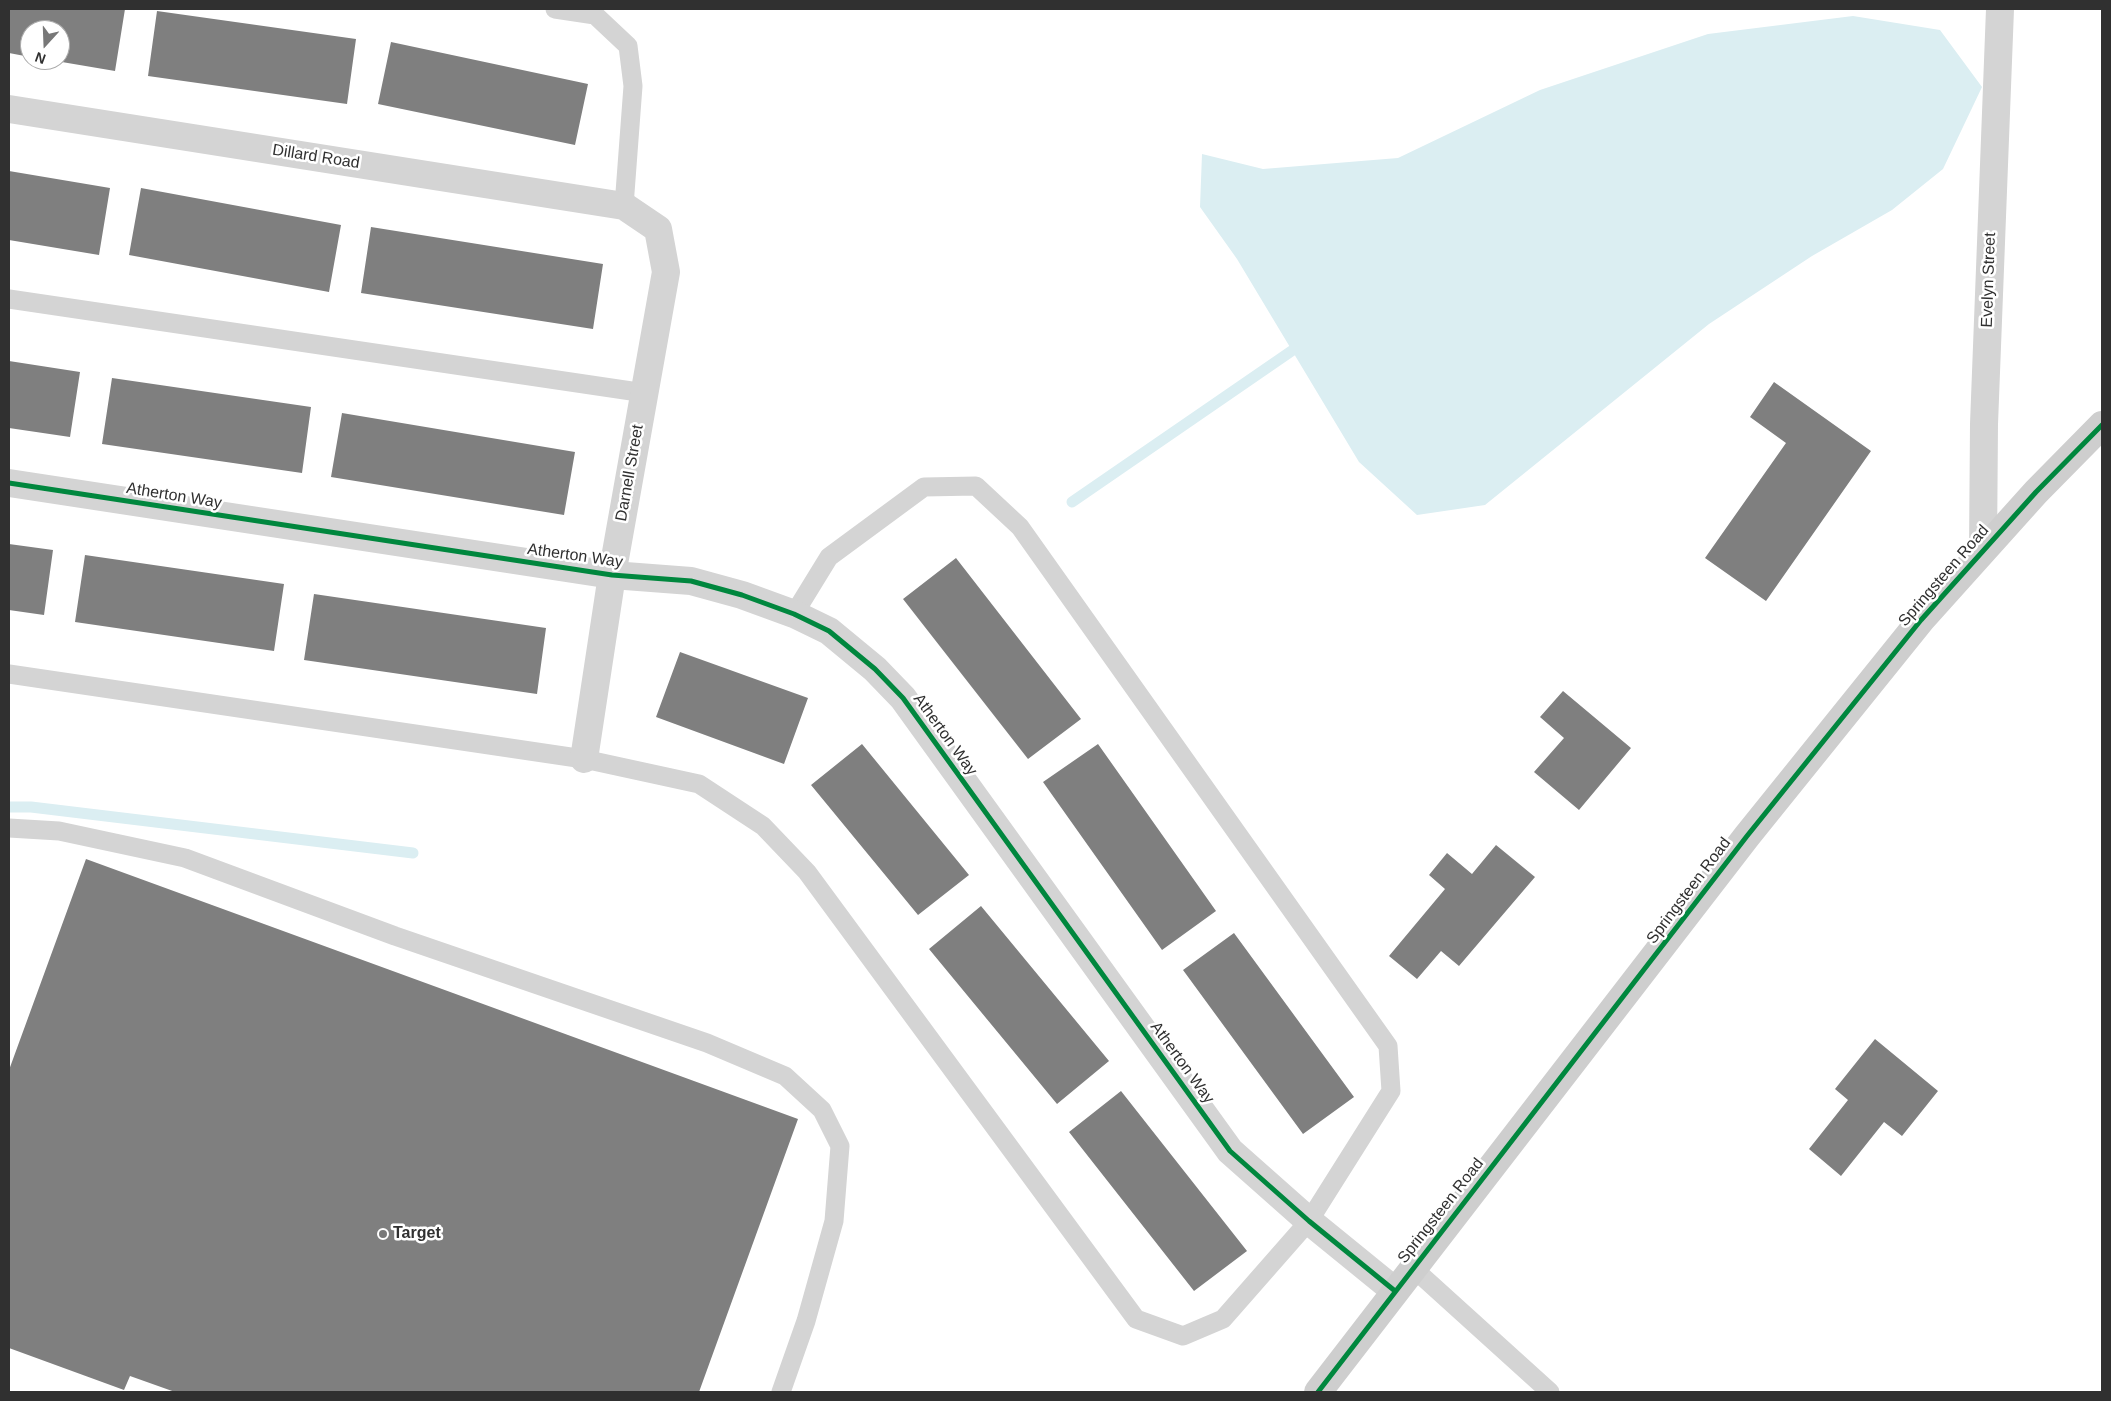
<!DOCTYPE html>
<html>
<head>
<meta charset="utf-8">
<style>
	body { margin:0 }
	#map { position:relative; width:2111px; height:1401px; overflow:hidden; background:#fff; font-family:Arial,sans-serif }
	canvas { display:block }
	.frame { position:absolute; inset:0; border:10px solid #303030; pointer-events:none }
	.north { position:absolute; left:20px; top:20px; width:50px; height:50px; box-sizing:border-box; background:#fff; border:1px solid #acacac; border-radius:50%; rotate:200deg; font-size:14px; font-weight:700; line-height:20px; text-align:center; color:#303030 }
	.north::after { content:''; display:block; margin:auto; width:18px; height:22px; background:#787878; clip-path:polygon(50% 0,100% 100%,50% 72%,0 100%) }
</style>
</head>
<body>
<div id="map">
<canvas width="2111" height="1401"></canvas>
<div class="frame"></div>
<div class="north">N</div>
</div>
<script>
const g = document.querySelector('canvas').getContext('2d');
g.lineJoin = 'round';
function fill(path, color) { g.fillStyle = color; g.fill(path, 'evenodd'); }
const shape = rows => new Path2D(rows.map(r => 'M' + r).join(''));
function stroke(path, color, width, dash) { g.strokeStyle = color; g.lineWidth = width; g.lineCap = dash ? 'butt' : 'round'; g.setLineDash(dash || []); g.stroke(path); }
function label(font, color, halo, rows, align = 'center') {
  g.font = font + ' Arial,sans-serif'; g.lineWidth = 5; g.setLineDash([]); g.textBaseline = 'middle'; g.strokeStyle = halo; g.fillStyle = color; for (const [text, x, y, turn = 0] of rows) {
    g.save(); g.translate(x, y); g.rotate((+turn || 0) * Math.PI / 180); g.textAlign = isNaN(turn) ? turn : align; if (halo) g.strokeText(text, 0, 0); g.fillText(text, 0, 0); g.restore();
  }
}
const water = shape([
	[1853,16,1940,30,1982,87,1943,169,1892,210,1812,256,1709,324,1485,505,1417,515,1359,462,1237,259,1200,207,1202,154,1263,169,1398,158,1540,90,1708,34]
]);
const stream = shape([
	[1072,502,1293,350],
	[9,807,31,807,413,853]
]);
const building = shape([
	[9,9,125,9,115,71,56,61,60,60,60,30,30,30,30,57,9,53],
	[157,11,356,39,347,104,148,76],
	[391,42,588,84,575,145,378,104],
	[9,171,110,188,99,255,9,240],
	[141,188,341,225,329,292,129,255],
	[371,227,603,264,593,329,361,293],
	[9,361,80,372,70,437,9,428],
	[112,378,311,407,302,473,102,444],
	[1774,382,1871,451,1766,601,1705,558,1786,443,1750,417],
	[342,413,575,452,564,515,331,477],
	[9,544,53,550,44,615,9,610],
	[85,555,284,584,274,651,75,622],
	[956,558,1081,719,1028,759,903,599],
	[314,594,546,628,537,694,304,660],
	[680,652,808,698,784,764,656,717],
	[1563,691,1631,748,1579,810,1534,772,1564,738,1540,717],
	[862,744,969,875,918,915,811,785],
	[1098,744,1216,911,1162,950,1043,782],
	[1496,845,1535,877,1459,966,1441,951,1417,979,1389,956,1445,889,1429,875,1447,853,1472,874],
	[86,859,798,1119,699,1392,175,1392,130,1376,124,1390,9,1348,9,1070],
	[981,906,1109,1061,1057,1104,929,949],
	[1234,933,1354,1097,1303,1134,1183,970],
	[1875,1039,1938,1091,1902,1136,1884,1122,1841,1176,1809,1149,1848,1100,1835,1089],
	[1121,1091,1247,1251,1194,1291,1069,1132]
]);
const lane = shape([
	[555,9,595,15,628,46,633,86,624,206],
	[9,299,645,393],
	[9,674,584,759,699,784,763,826,807,872,1136,1319,1183,1336,1223,1319,1309,1221,1391,1091,1388,1046,1020,527,976,486,924,487,829,557,794,614],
	[9,828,59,831,185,858,395,936,707,1043,785,1076,822,1110,840,1146,834,1221,806,1321,781,1392],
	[1413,1268,1550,1392]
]);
const street = shape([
	[9,109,624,206,658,229,666,272,612,575,584,759],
	[9,483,612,575,691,581,742,595,794,614,829,631,875,669,903,698,1230,1151,1309,1221,1395,1291],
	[1983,550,1984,424,2000,9]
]);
const secondary = shape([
	[1318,1392,1747,836,1921,620,2036,492,2102,425]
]);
const cycleway = shape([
	[9,483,612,575,691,581,742,595,794,614,829,631,875,669,903,698,1230,1151,1309,1221,1395,1291],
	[1318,1392,1747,836,1921,620,2036,492,2102,425]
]);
const markers = [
	[383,1234,5,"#787878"]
];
const streetNames = [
	["Dillard Road",316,157,9],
	["Evelyn Street",1989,280,-88],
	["Darnell Street",630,473,-80],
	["Atherton Way",174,496,9],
	["Atherton Way",575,556,8],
	["Springsteen Road",1944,576,-49],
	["Atherton Way",945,735,54],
	["Springsteen Road",1689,891,-53],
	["Atherton Way",1182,1063,54],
	["Springsteen Road",1441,1211,-52]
];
const poiNames = [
	["Target",393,1234]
];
fill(water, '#dbeef2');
stroke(stream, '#dbeef2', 11);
fill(building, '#7f7f7f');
stroke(lane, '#d4d4d4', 19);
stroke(street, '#d4d4d4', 28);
stroke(secondary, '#cecece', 28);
stroke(cycleway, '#00873e', 5);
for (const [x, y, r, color] of markers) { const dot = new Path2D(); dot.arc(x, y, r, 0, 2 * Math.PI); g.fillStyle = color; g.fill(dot); stroke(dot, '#fff', 2); }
label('16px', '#303030', '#fff', streetNames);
label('bold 16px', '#303030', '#fff', poiNames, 'left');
</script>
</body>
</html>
